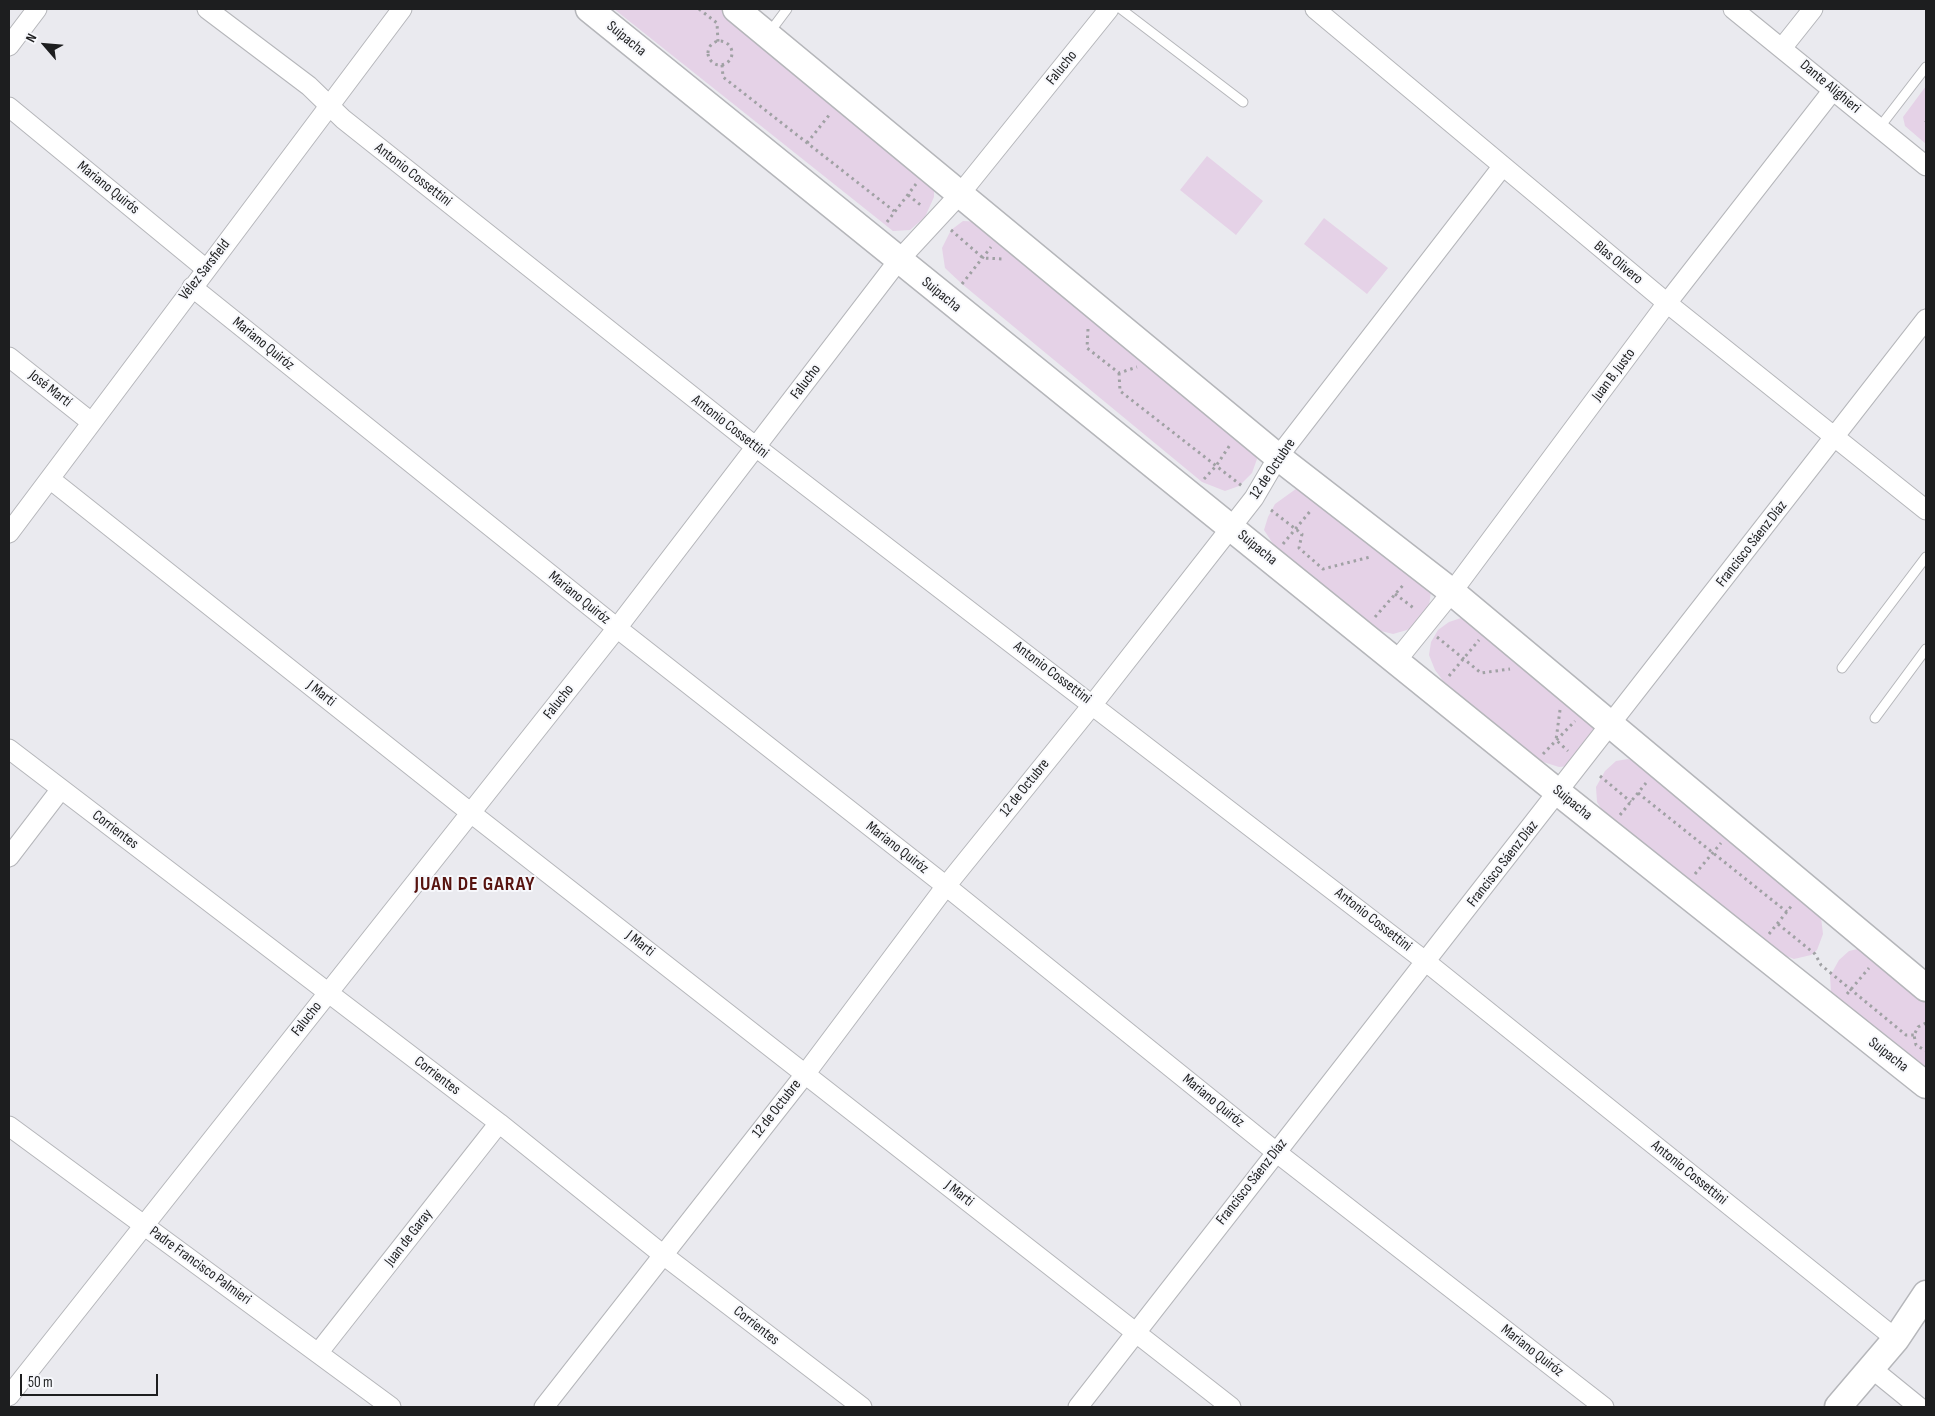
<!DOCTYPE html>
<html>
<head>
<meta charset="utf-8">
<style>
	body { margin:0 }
	#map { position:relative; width:1935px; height:1416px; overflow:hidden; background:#eaeaef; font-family:"Sofia Sans Condensed",sans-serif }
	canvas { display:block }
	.frame { position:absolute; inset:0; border:10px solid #1d1e1f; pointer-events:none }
	.north { position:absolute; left:20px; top:20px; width:50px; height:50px; -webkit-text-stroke:4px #f7f8fc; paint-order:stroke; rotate:297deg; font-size:14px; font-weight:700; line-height:20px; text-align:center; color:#1d1e1f }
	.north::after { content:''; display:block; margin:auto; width:18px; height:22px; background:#1d1e1f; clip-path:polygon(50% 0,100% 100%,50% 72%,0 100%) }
	.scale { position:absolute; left:20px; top:1374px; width:138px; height:22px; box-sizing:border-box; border:2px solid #1d1e1f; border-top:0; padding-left:6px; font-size:15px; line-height:18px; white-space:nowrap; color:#1d1e1f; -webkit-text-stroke:4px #f7f8fc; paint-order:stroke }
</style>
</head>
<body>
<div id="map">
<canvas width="1935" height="1416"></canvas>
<div class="frame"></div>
<div class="north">N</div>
<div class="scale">50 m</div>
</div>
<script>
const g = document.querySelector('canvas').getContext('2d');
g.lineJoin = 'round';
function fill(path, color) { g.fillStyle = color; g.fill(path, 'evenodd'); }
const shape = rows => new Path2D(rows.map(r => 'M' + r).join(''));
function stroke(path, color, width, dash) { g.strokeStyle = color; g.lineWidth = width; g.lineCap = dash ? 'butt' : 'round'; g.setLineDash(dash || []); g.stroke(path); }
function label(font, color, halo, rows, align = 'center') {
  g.font = font + ' "Sofia Sans Condensed",sans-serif'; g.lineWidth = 4; g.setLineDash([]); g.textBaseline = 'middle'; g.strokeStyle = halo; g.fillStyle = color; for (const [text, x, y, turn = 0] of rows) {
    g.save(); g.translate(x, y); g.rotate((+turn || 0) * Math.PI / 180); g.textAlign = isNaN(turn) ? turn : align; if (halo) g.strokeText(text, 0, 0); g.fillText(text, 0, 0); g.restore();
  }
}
const green = shape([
	[614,9,722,9,934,179,934,197,925,217,910,230,893,231],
	[1926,86,1926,144,1905,126,1903,117],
	[1207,156,1263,201,1236,235,1180,190],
	[1324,218,1388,268,1367,294,1304,244],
	[963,221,982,222,1256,447,1257,459,1252,473,1239,486,1225,491,1202,482,962,284,945,268,942,248,951,230],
	[1300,486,1431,591,1429,606,1421,621,1407,630,1393,634,1381,631,1277,550,1264,530,1268,517,1275,504],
	[1461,618,1475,623,1593,722,1595,734,1571,766,1559,767,1537,760,1444,682,1435,670,1429,655,1431,642,1438,630,1449,622],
	[1628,759,1643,764,1821,917,1823,934,1817,950,1811,955,1794,959,1776,952,1605,815,1597,802,1596,787,1605,771,1616,761],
	[1862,948,1926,993,1926,1076,1839,1004,1831,992,1830,976,1839,960,1849,951]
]);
const path = shape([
	[699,9,717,23,718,42],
	'708 53a12 12 0 1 1 24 0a12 12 0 1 1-24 0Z',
	[722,65,723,77,894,211],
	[1926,121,1926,122],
	[807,143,830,114],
	[908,195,923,207],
	[887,222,916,184],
	[951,230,983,258,1003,259],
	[962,284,991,247],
	[1088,329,1087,348,1119,373,1137,367],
	[1119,373,1120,391,1242,486],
	[1204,479,1216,466,1230,445],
	[1271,510,1302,534,1299,548,1323,569,1370,557],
	[1283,544,1312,509],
	[1395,594,1415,609],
	[1375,617,1405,583],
	[1437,637,1481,673,1510,669],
	[1449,676,1479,640],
	[1560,710,1556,740,1568,751],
	[1543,754,1575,721],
	[1600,776,1631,802],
	[1638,793,1787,912],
	[1620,815,1646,783],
	[1695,874,1721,843],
	[1778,924,1815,954,1821,965,1906,1035,1914,1035],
	[1769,934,1793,904],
	[1847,994,1869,968],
	[1926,1023,1918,1027,1914,1035,1916,1045,1926,1051]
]);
const lane = shape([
	[1121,9,1243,102],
	[769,33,787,9],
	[1879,128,1926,67],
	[1842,668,1926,557],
	[1875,718,1926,649]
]);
const street = shape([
	[207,9,309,86,343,119,756,447,1425,961,1896,1339],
	[1315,9,1667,303,1926,510],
	[1733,9,1926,166],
	[9,46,37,9],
	[1782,48,1813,9],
	[9,107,206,269],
	[192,287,617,628,946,886,1276,1152,1604,1407],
	[9,357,91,422],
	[50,479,471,813,1231,1407],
	[9,533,402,9],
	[1397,660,1452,592,1667,303,1833,90],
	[9,749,499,1123,662,1254,862,1407],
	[9,857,61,789],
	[9,1126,391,1407],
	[318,1353,499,1123],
	[1871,1368,1919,1407],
	[9,1396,617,628,898,261,960,194,1109,9],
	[544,1407,806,1073,946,886,1093,704,1254,498,1278,457,1502,167],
	[1078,1407,1926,319]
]);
const secondary = shape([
	[589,9,1559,793,1926,1085],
	[736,9,1278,457,1452,592,1926,988],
	[1838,1407,1896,1339,1926,1294]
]);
const streetNames = [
	["Suipacha",626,39,39],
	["Falucho",1062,68,-51],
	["Dante Alighieri",1830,87,40],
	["Antonio Cossettini",413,175,38],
	["Mariano Quirós",108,188,39],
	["Blas Olivero",1618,263,40],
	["Vélez Sarsfield",205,270,-52],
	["Suipacha",941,295,39],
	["Mariano Quiróz",263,344,39],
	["Juan B. Justo",1614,375,-53],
	["Falucho",806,382,-53],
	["José Martí",50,389,38],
	["Antonio Cossettini",730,427,38],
	["12 de Octubre",1273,469,-56],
	["Francisco Sáenz Díaz",1752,544,-52],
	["Suipacha",1257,548,39],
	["Mariano Quiróz",579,598,39],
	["Antonio Cossettini",1052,673,37],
	["J Marti",321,694,38],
	["Falucho",559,702,-52],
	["12 de Octubre",1025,788,-51],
	["Suipacha",1572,803,39],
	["Corrientes",115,830,37],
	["Mariano Quiróz",897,848,38],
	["Francisco Sáenz Díaz",1503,864,-52],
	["Antonio Cossettini",1373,920,38],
	["J Marti",640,944,38],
	["Falucho",307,1019,-52],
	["Suipacha",1888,1055,38],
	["Corrientes",437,1076,37],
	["Mariano Quiróz",1213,1101,39],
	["12 de Octubre",777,1109,-52],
	["Antonio Cossettini",1689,1173,39],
	["Francisco Sáenz Díaz",1252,1182,-52],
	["J Marti",959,1194,38],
	["Juan de Garay",409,1238,-52],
	["Padre Francisco Palmieri",200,1266,36],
	["Corrientes",756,1326,38],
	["Mariano Quiróz",1532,1351,38]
];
const districtNames = [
	["JUAN DE GARAY",475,885]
];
fill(green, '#e5d2e7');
stroke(lane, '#b5b6ba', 11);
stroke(street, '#b5b6ba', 21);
stroke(secondary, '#b5b6ba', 29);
stroke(path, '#a0a1a4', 3, [2.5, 4]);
stroke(lane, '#fff', 9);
stroke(street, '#fff', 19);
stroke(secondary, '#fff', 26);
label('15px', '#1d1e1f', '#f7f8fc', streetNames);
g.letterSpacing = '1px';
label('bold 20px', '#57130f', '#f7f8fc', districtNames);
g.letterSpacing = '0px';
</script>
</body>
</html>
